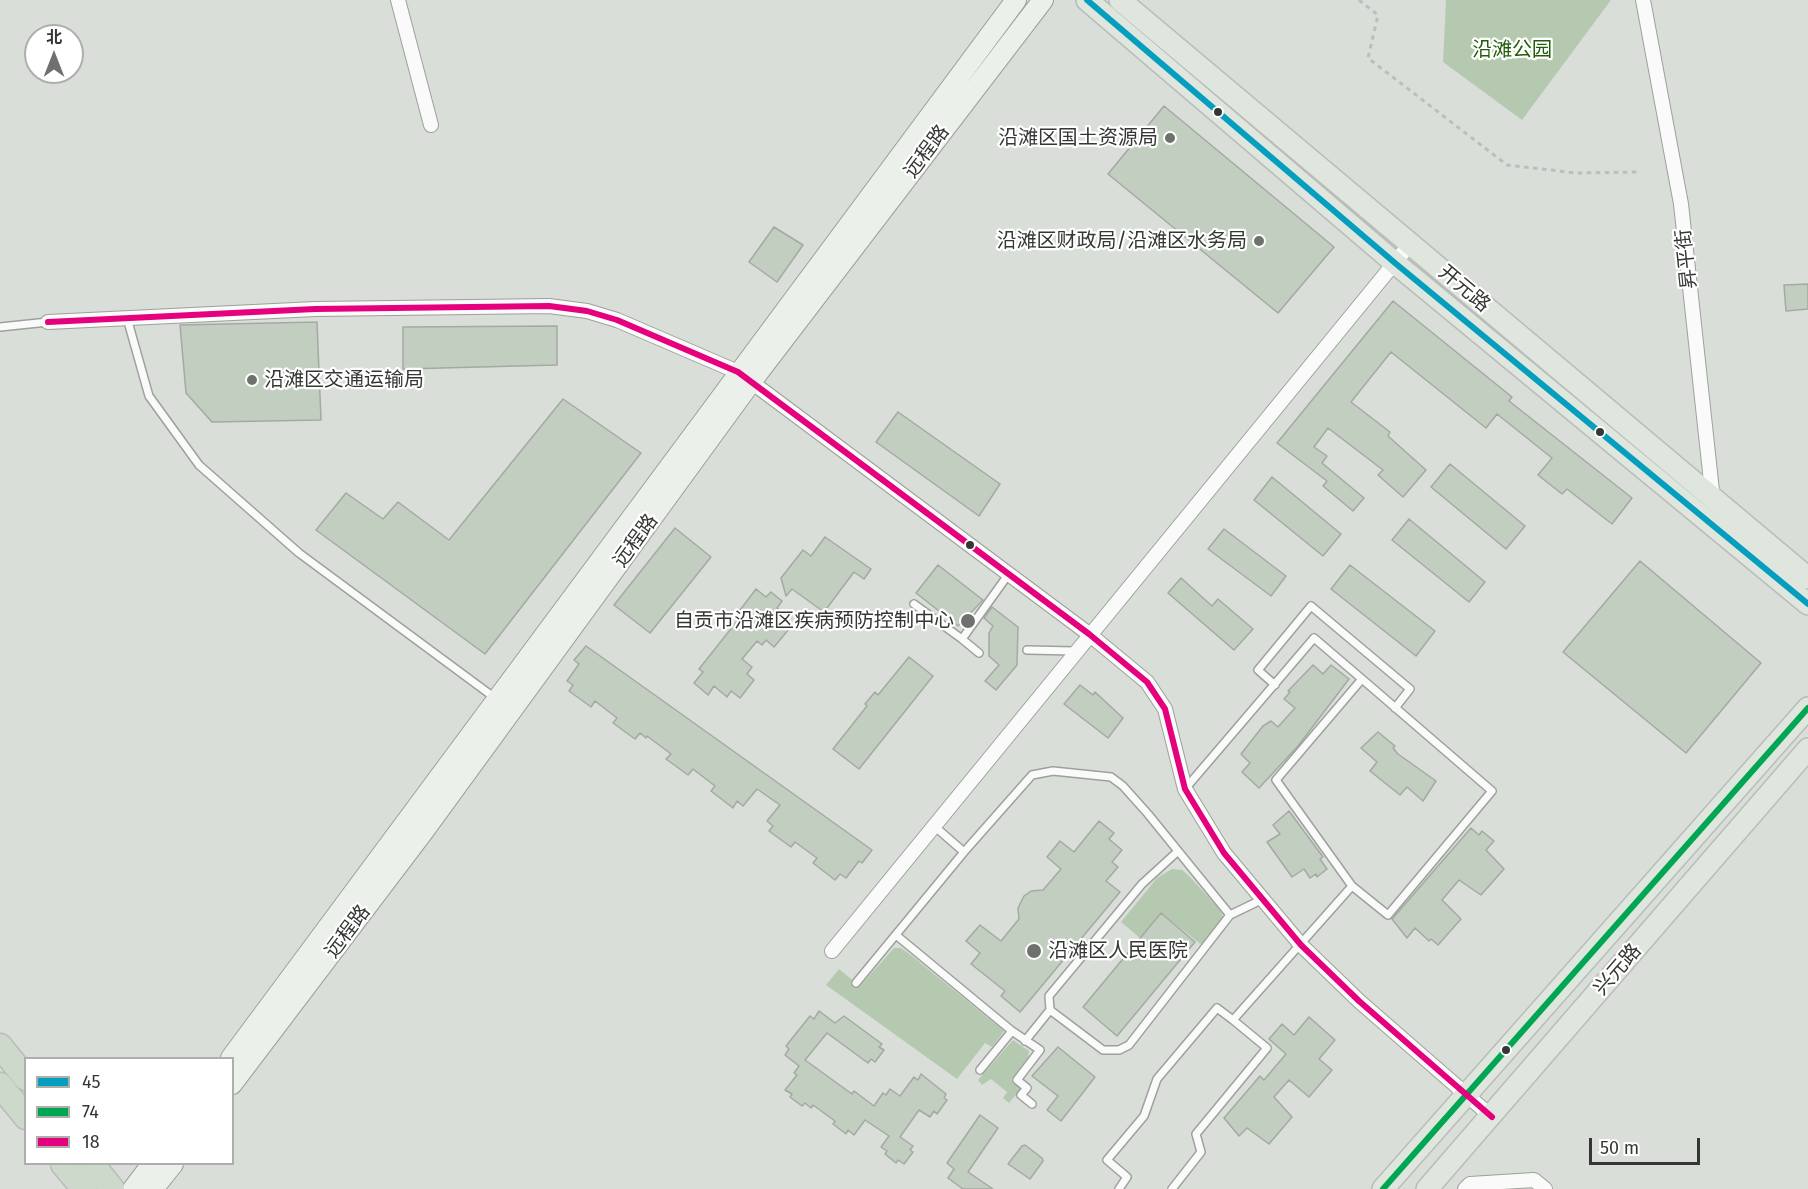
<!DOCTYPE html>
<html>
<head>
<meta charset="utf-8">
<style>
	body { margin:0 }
	#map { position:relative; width:1808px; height:1189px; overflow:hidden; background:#d9ded9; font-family:"Fira Sans","Noto Sans SC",sans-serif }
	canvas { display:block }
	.legend { position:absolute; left:24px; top:1057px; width:210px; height:108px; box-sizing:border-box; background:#fff; border:2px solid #aeafad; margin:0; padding:8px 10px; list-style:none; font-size:18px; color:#343733 }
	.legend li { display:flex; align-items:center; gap:12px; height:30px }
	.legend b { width:30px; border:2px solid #aeafad }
	.north { position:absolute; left:24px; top:24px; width:60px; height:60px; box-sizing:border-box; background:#fff; border:2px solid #aeafad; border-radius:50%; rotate:0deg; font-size:16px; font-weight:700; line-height:24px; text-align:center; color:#343733 }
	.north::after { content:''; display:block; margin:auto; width:21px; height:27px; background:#6e716d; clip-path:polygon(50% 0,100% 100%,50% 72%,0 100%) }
	.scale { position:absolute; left:1589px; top:1138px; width:111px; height:27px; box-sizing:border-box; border:3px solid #343733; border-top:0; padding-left:8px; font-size:18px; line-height:21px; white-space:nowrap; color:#343733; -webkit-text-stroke:4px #fff; paint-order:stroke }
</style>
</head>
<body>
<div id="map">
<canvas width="1808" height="1189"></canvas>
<ul class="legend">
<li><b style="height:8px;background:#059ebe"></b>45</li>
<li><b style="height:8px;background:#00a651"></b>74</li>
<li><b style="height:8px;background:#e5007d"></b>18</li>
</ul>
<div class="north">北</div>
<div class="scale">50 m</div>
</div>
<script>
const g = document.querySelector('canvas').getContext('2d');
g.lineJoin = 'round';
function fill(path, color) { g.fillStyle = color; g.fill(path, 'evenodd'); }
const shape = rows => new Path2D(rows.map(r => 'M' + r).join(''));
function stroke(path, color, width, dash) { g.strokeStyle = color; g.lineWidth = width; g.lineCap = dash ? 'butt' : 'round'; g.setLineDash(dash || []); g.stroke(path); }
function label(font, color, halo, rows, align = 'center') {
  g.font = font + ' "Fira Sans","Noto Sans SC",sans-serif'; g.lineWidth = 4.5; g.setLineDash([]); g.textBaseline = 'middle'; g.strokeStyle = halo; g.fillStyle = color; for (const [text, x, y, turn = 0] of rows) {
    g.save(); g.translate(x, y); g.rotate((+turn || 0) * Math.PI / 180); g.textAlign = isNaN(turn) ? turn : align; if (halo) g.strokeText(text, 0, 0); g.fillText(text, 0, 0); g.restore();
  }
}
const green = shape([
	[1446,0,1611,0,1522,120,1443,62],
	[1172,869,1182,870,1189,876,1221,911,1223,918,1202,945,1161,913,1140,938,1121,922,1157,878],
	[894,948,901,948,912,956,1004,1031,992,1047,985,1043,957,1079,826,985,839,969,860,986],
	[1013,1040,1029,1051,1028,1060,1011,1080,1021,1089,1009,1103,1003,1098,1007,1092,991,1079,982,1085,978,1080]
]);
const building = shape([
	[1164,106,1334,247,1278,313,1108,174,1164,106],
	[774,227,803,245,777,282,749,262,774,227],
	[1808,284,1808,309,1786,311,1784,285,1808,284],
	[1393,301,1512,397,1509,401,1632,498,1612,524,1567,489,1562,494,1538,475,1552,458,1497,414,1486,428,1391,352,1351,402,1390,432,1388,436,1426,470,1403,497,1378,475,1383,470,1328,428,1314,447,1327,456,1322,463,1364,498,1353,511,1323,486,1327,481,1277,443,1393,301],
	[317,322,321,420,212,422,186,393,180,325,317,322],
	[557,326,557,365,403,369,403,327,557,326],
	[563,399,641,453,485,654,316,530,346,493,383,519,398,502,449,540,563,399],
	[898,412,1000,484,979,516,876,442,898,412],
	[1450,464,1525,526,1506,549,1431,487,1450,464],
	[1272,477,1341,534,1323,556,1254,500,1272,477],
	[1409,519,1485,582,1469,602,1392,540,1409,519],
	[675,528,711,557,650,633,614,605,675,528],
	[1224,529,1286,576,1271,596,1208,549,1224,529],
	[825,537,871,569,864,579,854,572,824,612,792,589,786,596,781,578,803,550,811,556,825,537],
	[1640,561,1761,663,1686,753,1563,652,1640,561],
	[938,565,983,600,958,626,916,593,938,565],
	[1350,565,1435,631,1416,656,1331,589,1350,565],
	[1181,578,1212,606,1218,599,1253,629,1234,650,1168,593,1181,578],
	[756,589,766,597,771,592,782,601,777,608,787,616,782,623,789,629,774,647,766,640,762,645,757,641,742,659,752,667,747,674,754,680,740,698,731,691,727,697,714,686,708,695,694,683,703,672,699,669,738,620,734,618,756,589],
	[992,607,1018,627,1017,665,996,690,985,681,999,665,989,656,989,633,993,626,984,618,992,607],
	[586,646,872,850,862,863,859,861,846,878,840,874,835,880,813,863,817,858,795,842,791,847,769,831,773,826,767,821,780,805,760,791,757,789,743,806,737,801,733,808,711,791,715,786,693,769,688,775,666,759,671,754,647,736,646,738,640,733,635,739,613,723,617,718,595,701,591,707,569,691,573,685,567,681,579,664,574,660,586,646],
	[909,657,933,676,859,769,833,749,867,706,865,704,875,692,878,695,909,657],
	[1313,665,1323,674,1331,665,1349,679,1298,746,1259,788,1242,772,1250,763,1241,754,1263,726,1271,721,1278,727,1295,708,1284,699,1290,692,1288,691,1313,665],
	[1080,685,1093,695,1095,692,1123,718,1108,738,1064,704,1080,685],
	[1378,732,1395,746,1393,748,1398,754,1436,781,1423,801,1407,787,1400,795,1370,771,1377,762,1361,748,1378,732],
	[1289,811,1323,857,1320,859,1327,869,1317,877,1316,874,1310,878,1304,869,1292,877,1267,842,1280,834,1273,825,1289,811],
	[1099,821,1114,833,1109,839,1122,850,1112,862,1118,867,1106,881,1120,892,1020,1012,1001,996,1005,991,971,964,980,953,966,941,980,925,1001,941,1019,919,1018,908,1024,896,1031,891,1043,890,1061,869,1047,857,1060,841,1074,852,1099,821],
	[1471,828,1479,835,1482,831,1494,841,1486,850,1504,869,1481,895,1459,880,1442,900,1461,919,1438,945,1431,939,1429,941,1415,928,1407,938,1392,919,1471,828],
	[1161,913,1195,942,1117,1036,1083,1007,1161,913],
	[819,1011,835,1023,844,1016,882,1044,879,1047,884,1050,875,1062,871,1059,868,1063,827,1033,805,1060,852,1094,854,1091,874,1106,883,1093,886,1095,890,1089,900,1096,914,1077,918,1080,921,1074,946,1094,944,1098,947,1100,937,1114,934,1111,930,1117,919,1110,900,1137,913,1146,910,1150,913,1152,904,1164,898,1160,896,1163,885,1154,887,1151,881,1147,889,1136,865,1120,854,1135,848,1130,846,1134,833,1124,835,1121,813,1105,811,1108,805,1103,802,1106,790,1097,792,1094,785,1090,797,1075,794,1073,799,1066,785,1055,789,1049,786,1046,810,1016,814,1019,819,1011],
	[1309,1017,1335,1040,1319,1059,1332,1070,1309,1097,1289,1080,1274,1097,1292,1117,1269,1144,1247,1128,1239,1136,1224,1118,1260,1076,1264,1080,1286,1054,1269,1039,1282,1024,1294,1035,1309,1017],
	[1058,1047,1095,1077,1061,1121,1047,1110,1058,1096,1032,1076,1058,1047],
	[980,1115,998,1128,968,1172,993,1189,963,1189,948,1178,954,1169,947,1163,980,1115],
	[1025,1145,1042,1158,1043,1161,1030,1179,1008,1164,1022,1146,1025,1145]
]);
const path = shape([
	[1359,0,1378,15,1368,58,1507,165,1576,173,1637,172]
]);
const lane = shape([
	[127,318,149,396,199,465,299,553,495,698],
	[0,327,48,322],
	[914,604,962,639,1008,575],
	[962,639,979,653],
	[1027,650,1075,651],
	[1275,685,1258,670,1311,606,1410,689,1395,708],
	[1185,789,1314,638,1362,679,1492,791,1388,915,1352,886,1276,780,1362,679],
	[933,825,964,852,1032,775,1053,771,1111,777,1123,786,1148,814,1230,915,1129,1045,1119,1050,1103,1050,1050,1010,1049,996,1142,884,1177,852],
	[1230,915,1263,899],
	[896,935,1012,1031,1040,1050,1017,1080,1027,1088,1021,1095,1032,1104],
	[856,983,964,852],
	[1025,1041,1050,1010],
	[980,1070,1012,1031],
	[1119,1189,1127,1177,1107,1160,1144,1116,1157,1079,1217,1008,1233,1020,1352,886],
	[1172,1189,1201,1152,1196,1134,1267,1048,1233,1020]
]);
const street = shape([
	[398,0,431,125],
	[1643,0,1681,204,1713,500],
	[48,322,315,309,549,306,587,311,617,320,738,372,1089,634,1147,682,1165,709,1185,789,1224,853,1301,945,1359,1001,1492,1117],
	[832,951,1410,244],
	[1465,1189,1470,1184,1534,1180,1545,1189]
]);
const secondary = shape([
	[231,1058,1016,0],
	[232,1084,423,832,751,382,1043,0],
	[133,1189,152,1164],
	[153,1189,173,1164]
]);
const primary = shape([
	[1087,0,1395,263,1808,604],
	[1120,0,1808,578],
	[1383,1189,1808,708],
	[1427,1189,1808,749]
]);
const highway = shape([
	[0,1046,26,1078],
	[0,1085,26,1117],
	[63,1164,84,1189],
	[92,1164,112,1189]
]);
const bus1 = shape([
	[1087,0,1395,263,1808,604]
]);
const bus2 = shape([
	[1383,1189,1808,708]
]);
const bus3 = shape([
	[48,322,315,309,549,306,587,311,617,320,738,372,1089,634,1147,682,1165,709,1185,789,1224,853,1301,945,1359,1001,1492,1117]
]);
const markers = [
	[1218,112,5,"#343733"],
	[1170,138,6,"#6e716d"],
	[1259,241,6,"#6e716d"],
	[252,380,6,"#6e716d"],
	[1600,432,5,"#343733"],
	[970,545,5,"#343733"],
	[968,621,8,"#6e716d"],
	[1034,951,8,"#6e716d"],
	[1506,1050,5,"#343733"]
];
const parkNames = [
	["沿滩公园",1512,50]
];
const poiNames = [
	["沿滩区国土资源局",1158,138],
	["沿滩区财政局/沿滩区水务局",1247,241],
	["沿滩区交通运输局",264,380,"left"],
	["自贡市沿滩区疾病预防控制中心",954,621],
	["沿滩区人民医院",1048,951,"left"]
];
const streetNames = [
	["远程路",927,152,-53],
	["昇平街",1687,259,-96],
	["开元路",1464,289,40],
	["远程路",636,541,-54],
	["远程路",348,932,-53],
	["兴元路",1618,970,-49]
];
fill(green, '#b5c9b0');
fill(building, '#c2cec0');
stroke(building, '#a5a9a4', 1.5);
stroke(lane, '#9da19c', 10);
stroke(street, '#9da19c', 16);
stroke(secondary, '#9da19c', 22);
stroke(primary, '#babcba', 24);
stroke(highway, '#babcba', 27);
stroke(path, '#bcbebb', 3, [4.5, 4.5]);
stroke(lane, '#f9faf9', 7);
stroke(street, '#f9faf9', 14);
stroke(secondary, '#ecf0eb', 20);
stroke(primary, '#dfe6dd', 21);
stroke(highway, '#cdd9cb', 24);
stroke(bus1, '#059ebe', 6);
stroke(bus2, '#00a651', 6);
stroke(bus3, '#e5007d', 6);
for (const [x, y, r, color] of markers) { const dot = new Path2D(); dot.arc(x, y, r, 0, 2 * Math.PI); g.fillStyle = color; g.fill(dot); stroke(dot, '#fff', 2); }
label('20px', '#205d0a', '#fff', parkNames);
label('20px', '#343733', '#fff', poiNames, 'right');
label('20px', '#343733', '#fff', streetNames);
</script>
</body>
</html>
